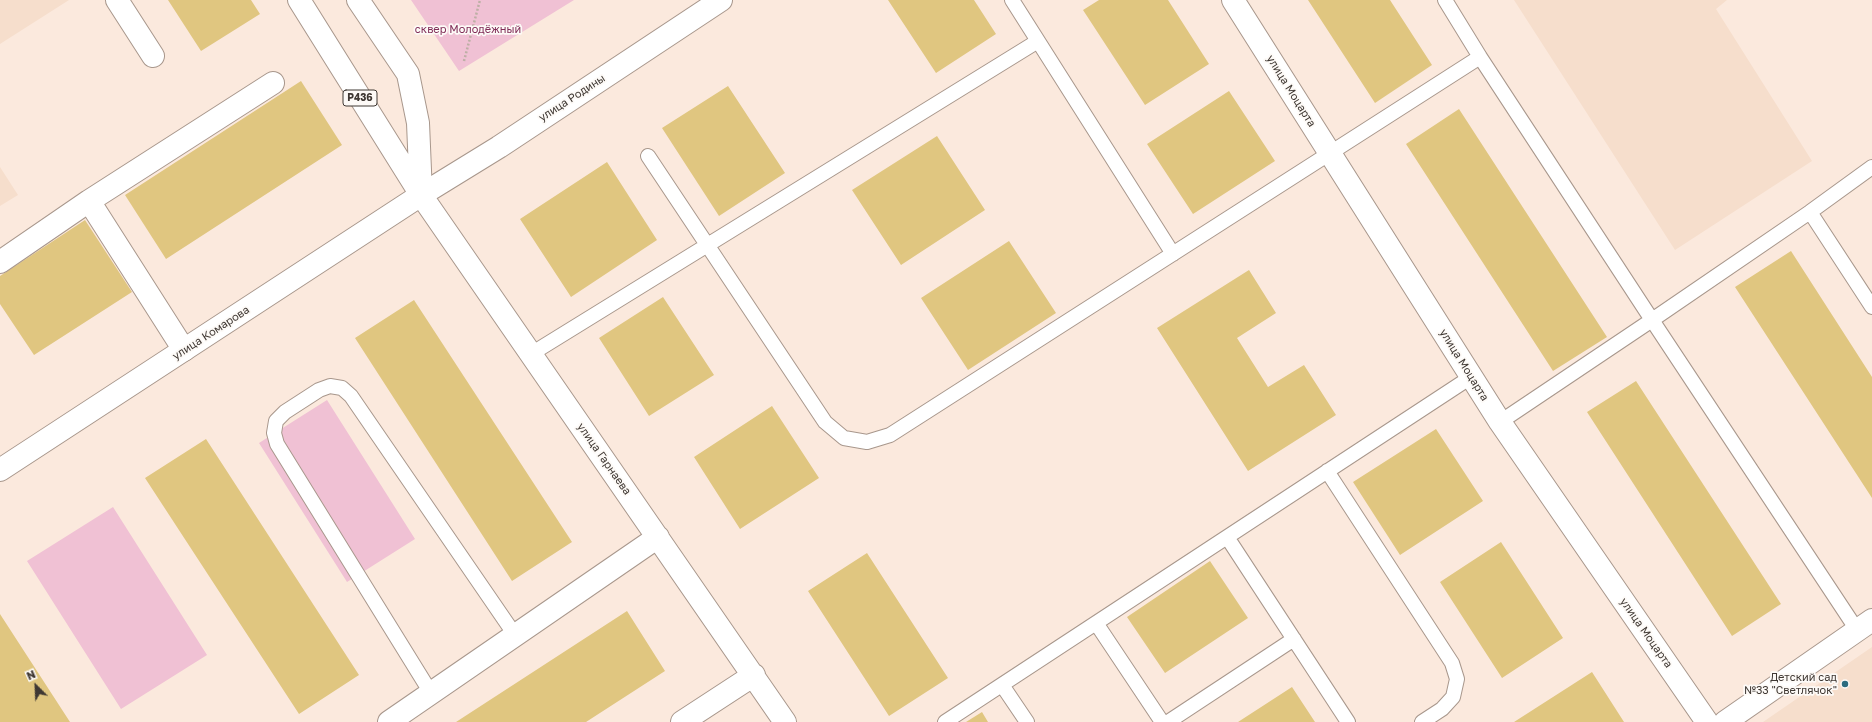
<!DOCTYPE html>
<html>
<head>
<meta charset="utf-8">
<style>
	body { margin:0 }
	#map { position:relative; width:1872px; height:722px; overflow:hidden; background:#fbe9dd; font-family:"Golos Text",sans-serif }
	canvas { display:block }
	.north { position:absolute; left:16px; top:666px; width:40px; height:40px; -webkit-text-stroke:3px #fdfaf7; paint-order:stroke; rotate:336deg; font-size:11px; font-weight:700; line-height:16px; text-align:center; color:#3f3833 }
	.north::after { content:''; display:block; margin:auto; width:14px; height:18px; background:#3f3833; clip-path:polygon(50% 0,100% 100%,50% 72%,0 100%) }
</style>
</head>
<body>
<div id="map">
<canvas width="1872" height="722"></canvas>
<div class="north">N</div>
</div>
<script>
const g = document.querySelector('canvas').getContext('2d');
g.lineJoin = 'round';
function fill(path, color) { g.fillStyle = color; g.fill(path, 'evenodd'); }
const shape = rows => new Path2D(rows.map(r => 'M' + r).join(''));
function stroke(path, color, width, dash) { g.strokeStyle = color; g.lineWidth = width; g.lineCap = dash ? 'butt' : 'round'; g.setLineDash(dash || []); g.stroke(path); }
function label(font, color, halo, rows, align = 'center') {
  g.font = font + ' "Golos Text",sans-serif'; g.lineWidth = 3.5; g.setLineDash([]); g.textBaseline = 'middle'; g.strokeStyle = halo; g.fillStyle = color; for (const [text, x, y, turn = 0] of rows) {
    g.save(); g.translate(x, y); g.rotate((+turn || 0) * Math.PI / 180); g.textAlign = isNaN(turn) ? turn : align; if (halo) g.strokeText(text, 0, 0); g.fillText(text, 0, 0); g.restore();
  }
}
const built = shape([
	[0,0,69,0,0,44],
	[1514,0,1727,0,1716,9,1812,161,1675,250],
	[0,167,18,195,0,206],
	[1872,647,1872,722,1763,722]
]);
const green = shape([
	[411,0,574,0,459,71],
	[327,400,415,539,347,582,259,443],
	[113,507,207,655,121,709,27,561]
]);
const building = shape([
	[168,0,251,0,260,14,201,51],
	[888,0,974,0,996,34,936,73],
	[1099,0,1168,0,1209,64,1145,105,1083,10],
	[1308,0,1390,0,1432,65,1375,103],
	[301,81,342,145,166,259,125,195],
	[728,86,785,173,719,216,662,128],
	[1229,91,1275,161,1193,214,1147,144],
	[1459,109,1607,337,1553,371,1406,144],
	[937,136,985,210,901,265,852,190],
	[607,162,657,240,571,297,520,219],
	[85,220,132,292,34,355,0,304,0,276],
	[1009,241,1056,313,968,370,921,298],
	[1791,251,1872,377,1872,498,1735,287],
	[1249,270,1276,313,1237,338,1268,387,1304,365,1336,415,1248,471,1157,328],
	[663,297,714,375,649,416,599,338],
	[414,300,572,542,512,581,355,338],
	[1636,381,1781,604,1732,636,1587,412],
	[772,406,819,478,740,529,694,457],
	[1436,429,1483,501,1400,555,1353,482],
	[206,439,359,675,299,714,145,478],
	[1501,542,1563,638,1502,678,1440,582],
	[867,553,948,678,889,716,808,591],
	[1210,561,1248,618,1165,673,1127,617],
	[627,611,665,671,586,722,456,722],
	[0,614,70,722,0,722],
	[1592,672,1624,722,1514,722],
	[1292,687,1315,722,1238,722],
	[982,712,988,722,966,722]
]);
const path = shape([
	[464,61,480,0]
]);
const lane = shape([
	[1012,0,1173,254],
	[1445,0,1480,57,1652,320,1857,630],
	[648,156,825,422,844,438,867,442,890,435,1480,57],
	[1810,212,1872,307],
	[531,354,1038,41],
	[1500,422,1652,320,1810,212,1872,167],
	[1327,471,1452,663,1457,679,1453,697,1442,709,1422,722],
	[1227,537,1348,722],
	[1096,623,1162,722],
	[1002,685,1027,722],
	[431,693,277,444,274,433,276,421,285,412,319,390,330,386,342,388,351,396,515,635],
	[945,722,1471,377],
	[1168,722,1294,639]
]);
const street = shape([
	[117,0,153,56],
	[721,0,499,147,421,195,785,722],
	[1233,0,1500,422,1707,722],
	[89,201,184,350],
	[0,262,89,201,273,83],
	[389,722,658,537],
	[682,722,754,675],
	[1725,722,1872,620]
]);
const primary = shape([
	[299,0,421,195],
	[358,0,408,74,418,123,421,194],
	[0,470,421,195]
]);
const markers = [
	[1845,684,4,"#2a6c7f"]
];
const shields = [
	[360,98,34]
];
const shieldNames = [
	["P436",360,98]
];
const parkNames = [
	["сквер Молодёжный",468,30]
];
const streetNames = [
	["улица Моцарта",1291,91,58],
	["улица Родины",572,98,-33],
	["улица Комарова",211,333,-33],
	["улица Моцарта",1464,365,58],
	["улица Гарнаева",604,459,55],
	["улица Моцарта",1646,633,55]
];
const poiNames = [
	["Детский сад",1837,678],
	["№33 \"Светлячок\"",1837,691]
];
fill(built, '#f6decc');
fill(green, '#f0c1d4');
fill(building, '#e0c680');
stroke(lane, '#a8978c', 16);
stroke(street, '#a8978c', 24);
stroke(primary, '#a8978c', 24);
stroke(path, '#bdafa5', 2.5, [2, 2]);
stroke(lane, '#fff', 14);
stroke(street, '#fff', 22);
stroke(primary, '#fff', 22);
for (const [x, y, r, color] of markers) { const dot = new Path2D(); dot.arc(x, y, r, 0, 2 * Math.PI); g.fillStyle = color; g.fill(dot); stroke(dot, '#fdfaf7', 1.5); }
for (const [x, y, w] of shields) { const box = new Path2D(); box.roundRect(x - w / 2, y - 8, w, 16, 3); g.fillStyle = '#fdfaf7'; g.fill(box); stroke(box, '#3f3833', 1); }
label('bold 10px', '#3f3833', null, shieldNames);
label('11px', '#802d58', '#fdfaf7', parkNames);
label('11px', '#3f3833', '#fdfaf7', streetNames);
label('11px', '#3f3833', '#fdfaf7', poiNames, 'right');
</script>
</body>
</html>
